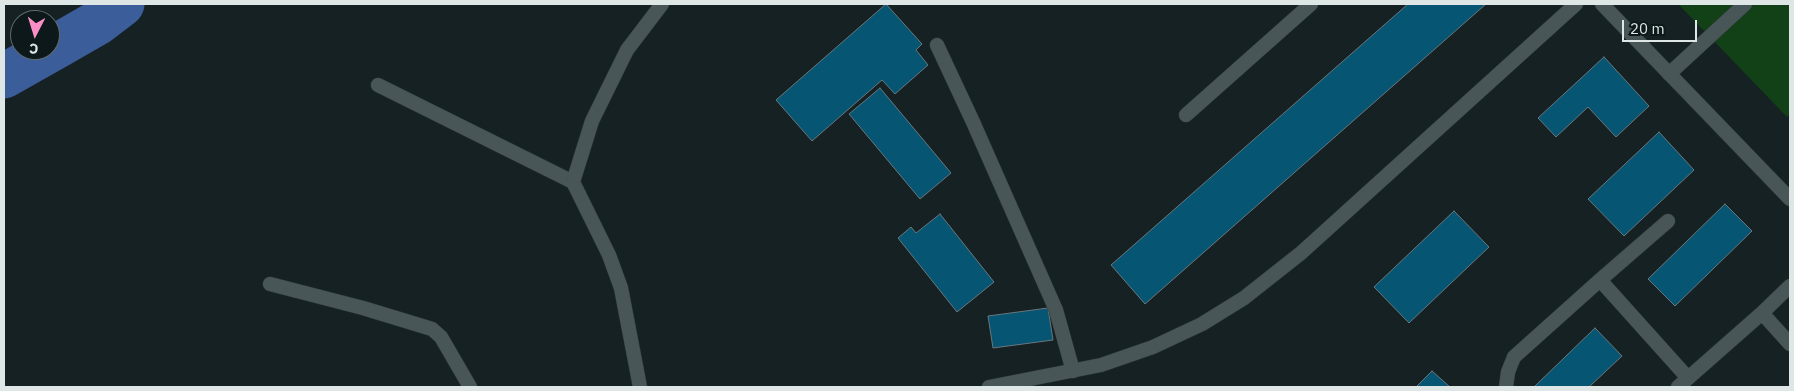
<!DOCTYPE html>
<html>
<head>
<meta charset="utf-8">
<style>
	body { margin:0 }
	#map { position:relative; width:1794px; height:391px; overflow:hidden; background:#152122; font-family:"IBM Plex Sans",sans-serif }
	canvas { display:block }
	.frame { position:absolute; inset:0; border:5px solid #dee6e6; pointer-events:none }
	.north { position:absolute; left:10px; top:10px; width:50px; height:50px; box-sizing:border-box; background:#0c1819; border:1px solid #606a6b; border-radius:50%; rotate:185deg; font-size:14px; font-weight:700; line-height:20px; text-align:center; color:#dee6e6 }
	.north::after { content:''; display:block; margin:auto; width:18px; height:22px; background:#fa8fc8; clip-path:polygon(50% 0,100% 100%,50% 72%,0 100%) }
	.scale { position:absolute; left:1622px; top:20px; width:75px; height:22px; box-sizing:border-box; border:2px solid #dee6e6; border-top:0; padding-left:6px; font-size:15px; line-height:18px; white-space:nowrap; color:#dee6e6; -webkit-text-stroke:4px #0c1819; paint-order:stroke }
</style>
</head>
<body>
<div id="map">
<canvas width="1794" height="391"></canvas>
<div class="frame"></div>
<div class="north">С</div>
<div class="scale">20 m</div>
</div>
<script>
const g = document.querySelector('canvas').getContext('2d');
g.lineJoin = 'round';
function fill(path, color) { g.fillStyle = color; g.fill(path, 'evenodd'); }
const shape = rows => new Path2D(rows.map(r => 'M' + r).join(''));
function stroke(path, color, width, dash) { g.strokeStyle = color; g.lineWidth = width; g.lineCap = dash ? 'butt' : 'round'; g.setLineDash(dash || []); g.stroke(path); }
const green = shape([
	[1679,4,1790,4,1790,114,1787,117,1681,7]
]);
const river = shape([
	[50,50,97,23,122,4],
	[4,76,50,50]
]);
const building = shape([
	[886,4,922,44,916,50,928,65,895,94,882,80,812,141,776,100,886,4],
	[1408,4,1486,4,1145,304,1111,265,1408,4],
	[1604,57,1649,106,1616,137,1588,107,1556,137,1538,118,1604,57],
	[880,88,951,173,920,199,849,114,880,88],
	[1659,132,1694,170,1624,236,1588,199,1659,132],
	[1725,204,1752,231,1675,306,1648,279,1725,204],
	[1454,211,1489,247,1409,323,1374,287,1454,211],
	[940,214,994,282,957,312,898,238,911,227,916,233,940,214],
	[1048,308,1053,340,993,348,988,316,1048,308],
	[1595,328,1622,356,1589,387,1534,387,1595,328],
	[1432,371,1450,387,1416,387,1432,371]
]);
const service = shape([
	[1602,4,1790,199],
	[937,45,973,122,1056,310,1073,371],
	[1669,74,1745,4],
	[378,85,573,182],
	[1186,115,1311,4],
	[1600,280,1668,221],
	[270,284,363,308,432,329,441,337,470,387],
	[1762,313,1790,286],
	[1506,387,1508,372,1514,357,1600,280,1688,378],
	[1678,387,1762,313,1790,344]
]);
const minor = shape([
	[640,387,621,288,609,255,573,182,592,121,627,50,662,4],
	[989,387,1101,365,1153,347,1202,324,1244,298,1301,253,1576,4]
]);
fill(green, '#124017');
stroke(river, '#3b5d99', 45);
fill(building, '#055573');
stroke(building, '#6b777d', 1);
stroke(service, '#323b3c', 15);
stroke(minor, '#323b3c', 15);
stroke(service, '#495658', 14);
stroke(minor, '#495658', 14);
</script>
</body>
</html>
